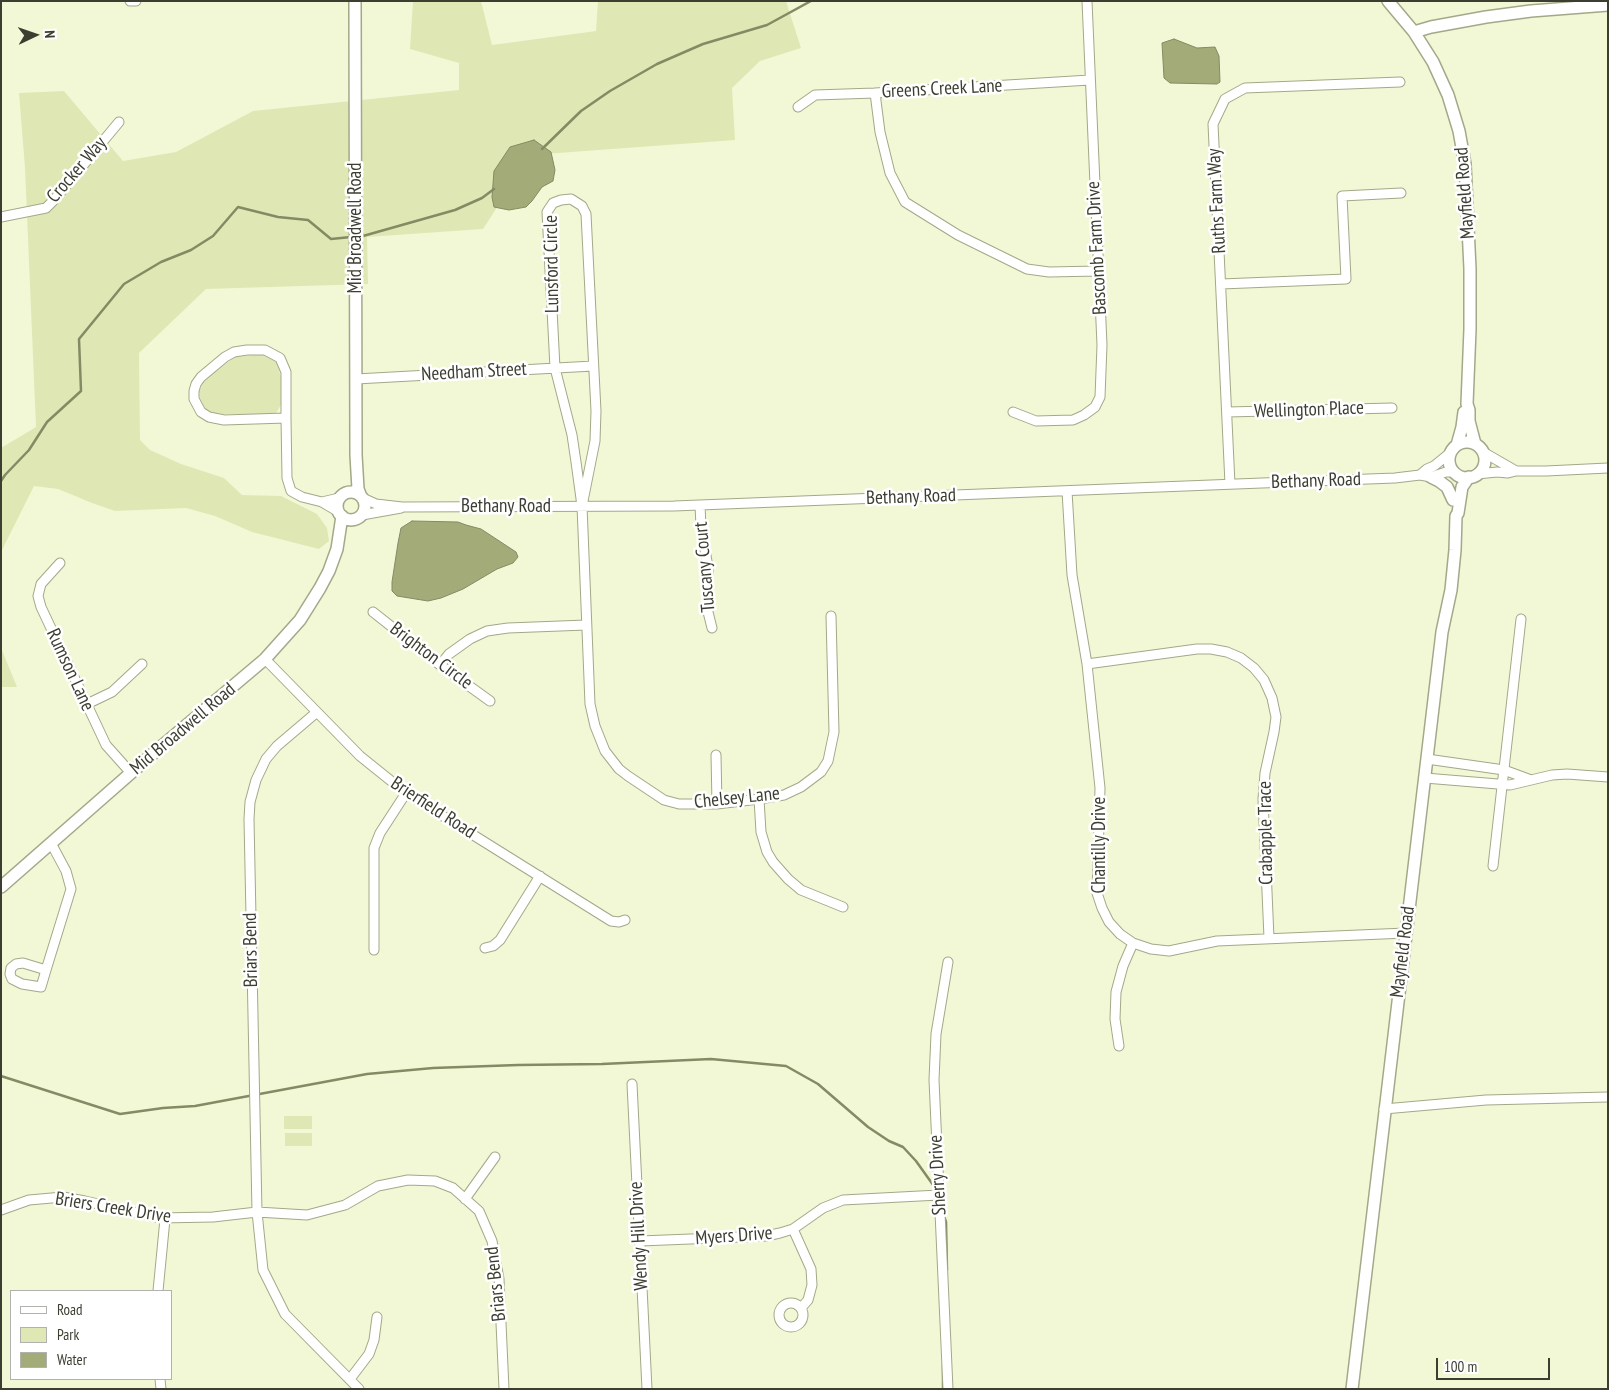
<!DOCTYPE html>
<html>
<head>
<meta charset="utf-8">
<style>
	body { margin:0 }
	#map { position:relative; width:1609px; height:1390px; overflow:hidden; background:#f2f8d6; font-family:"PT Sans Narrow",sans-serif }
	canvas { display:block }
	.frame { position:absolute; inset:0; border:2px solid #3c3e31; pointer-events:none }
	.legend { position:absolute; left:10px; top:1290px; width:162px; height:90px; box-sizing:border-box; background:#fff; border:1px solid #b1b2ad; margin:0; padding:6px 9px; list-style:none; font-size:15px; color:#3c3e31 }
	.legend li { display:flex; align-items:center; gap:10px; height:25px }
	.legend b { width:25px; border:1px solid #b1b2ad }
	.north { position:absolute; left:10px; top:10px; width:50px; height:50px; -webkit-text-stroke:4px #fff; paint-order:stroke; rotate:87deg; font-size:14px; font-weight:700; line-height:20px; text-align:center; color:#3c3e31 }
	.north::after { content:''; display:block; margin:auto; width:18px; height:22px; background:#3c3e31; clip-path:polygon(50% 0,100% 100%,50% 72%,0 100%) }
	.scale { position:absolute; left:1436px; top:1358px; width:114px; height:22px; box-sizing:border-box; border:2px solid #3c3e31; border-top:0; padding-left:6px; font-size:15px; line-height:18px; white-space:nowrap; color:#3c3e31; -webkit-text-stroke:4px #fff; paint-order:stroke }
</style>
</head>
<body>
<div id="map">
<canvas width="1609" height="1390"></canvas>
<div class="frame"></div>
<ul class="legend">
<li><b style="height:6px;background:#fff"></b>Road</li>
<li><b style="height:14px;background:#dfe8b4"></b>Park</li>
<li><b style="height:14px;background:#a3ab79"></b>Water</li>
</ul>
<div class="north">N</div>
<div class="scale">100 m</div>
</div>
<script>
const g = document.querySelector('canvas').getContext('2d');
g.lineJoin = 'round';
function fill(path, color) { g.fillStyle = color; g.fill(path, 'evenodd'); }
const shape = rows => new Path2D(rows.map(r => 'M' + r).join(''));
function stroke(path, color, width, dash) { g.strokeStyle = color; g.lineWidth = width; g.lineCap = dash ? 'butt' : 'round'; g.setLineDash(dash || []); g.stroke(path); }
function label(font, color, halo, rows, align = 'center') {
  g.font = font + ' "PT Sans Narrow",sans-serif'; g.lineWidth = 5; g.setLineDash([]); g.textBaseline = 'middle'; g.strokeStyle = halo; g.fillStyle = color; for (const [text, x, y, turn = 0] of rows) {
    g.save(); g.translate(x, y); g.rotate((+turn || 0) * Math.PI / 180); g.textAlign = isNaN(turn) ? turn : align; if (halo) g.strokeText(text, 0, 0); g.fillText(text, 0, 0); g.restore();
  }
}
const green = shape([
	[413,1,481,1,492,45,596,31,598,1,786,1,801,48,760,61,732,88,735,140,531,155,483,229,367,237,368,284,206,289,139,353,140,440,150,450,181,464,224,478,242,495,281,496,317,514,327,528,329,541,319,549,252,532,215,516,186,508,115,511,92,503,58,489,34,486,1,552,1,448,36,427,25,168,19,93,64,91,123,161,176,152,253,111,459,90,459,63,410,49],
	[262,354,275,360,278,367,281,377,282,403,278,410,275,414,220,414,213,413,205,409,200,401,199,391,207,378,235,357],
	[1,648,17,687,1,687],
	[284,1116,312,1116,312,1129,284,1129],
	[285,1133,312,1133,312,1146,285,1146]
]);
const water = shape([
	[1174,39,1197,48,1215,47,1219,56,1220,82,1217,84,1170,83,1164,78,1162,43,1174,39],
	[534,140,551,152,555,170,553,181,542,187,532,201,526,207,509,210,494,207,492,197,494,171,510,147,534,140],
	[412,521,458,522,466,525,481,529,516,552,518,557,513,563,497,569,463,589,441,598,428,601,397,596,392,591,392,582,398,543,401,528,412,521]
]);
const stream = shape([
	[542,149,581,111,610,91,657,64,703,44,767,25,811,1],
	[363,236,455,210,482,198,494,189],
	[1,481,5,475,29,450,47,422,81,391,79,339,124,284,161,262,191,250,213,236,238,207,278,217,308,220,331,239,351,237],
	[1,1076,120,1114,163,1108,195,1106,367,1074,433,1068,518,1065,602,1064,711,1059,786,1066,818,1084,868,1127,889,1141,903,1147,916,1161,936,1189],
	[944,1216,946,1222,947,1270],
	[943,1365,943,1389]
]);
const minor = shape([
	[130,1,136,1],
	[875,93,880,132,890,173,905,202,958,235,1027,269,1049,272,1098,271],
	[798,107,815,95,875,93,1090,80],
	[1,217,46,208,54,200,119,122],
	[1221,284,1346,279,1342,196,1401,193],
	[356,379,593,366],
	[1013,412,1036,421,1073,420,1084,415,1095,407,1100,397,1102,345,1087,1],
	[1227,412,1392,408],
	[286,418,224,420,209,417,201,412,194,399,194,391,196,384,201,377,225,357,234,352,247,350,265,350,280,358,286,372,286,418,287,478,291,491,302,497,322,502,339,512],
	[1483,452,1516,471],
	[1477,474,1497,472,1508,473,1516,471,1546,471,1608,468],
	[1420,475,1427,469,1434,466,1450,453],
	[1230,484,1213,124,1225,99,1245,88,1400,82],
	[1067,491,1072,575,1087,664,1100,788,1097,893,1102,908,1109,922,1120,934,1133,943,1151,949,1169,951,1217,941,1406,933],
	[365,499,376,504,402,507,674,506,1262,483,1395,478,1420,475,1431,477,1446,472,1454,472],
	[322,502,339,498],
	[700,505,701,527,708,567,708,612,712,628],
	[582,506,595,441,596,411,586,214,582,206,571,199,561,200,553,203,547,212,555,368,572,435,576,462,582,506,590,704,595,726,605,751,619,769,628,776,664,800,679,804,717,804,759,799,784,795,801,787,821,772,828,761,834,732,831,616],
	[362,515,401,508],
	[60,563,41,584,38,596,41,607,106,745,131,773],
	[373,612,440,665,490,701],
	[265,659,360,756,406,793,611,921,619,922,625,920],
	[1087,664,1197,649,1211,649,1227,652,1241,658,1254,668,1264,680,1272,698,1276,717,1274,732,1265,773,1263,799,1269,938],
	[440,665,449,654,470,639,487,631,508,628,586,625],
	[87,704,112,692,142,664],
	[317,712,277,746,266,759,256,780,250,802,249,819,257,1212,263,1270,285,1314,359,1389],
	[716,755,717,804],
	[1425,778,1510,785,1531,780,1504,770,1427,759],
	[1531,780,1552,775,1567,774,1608,777],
	[759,799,761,832,767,852,773,862,788,879,801,890,843,907],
	[1493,866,1521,619],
	[485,948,493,946,500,940,540,876],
	[374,950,374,848,380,833,406,793],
	[46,970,23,963,16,964,11,968,10,974,12,979,22,984,41,987,46,970,71,889,66,871,51,843],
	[1119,1046,1115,1019,1116,992,1123,966,1133,943],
	[632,1084,647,1389],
	[1384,1109,1486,1100,1608,1097],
	[465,1199,495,1157],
	[1,1210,29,1200,63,1197,85,1201,160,1218,213,1217,257,1212,307,1215,345,1205,378,1186,408,1180,435,1181,453,1188,479,1211,492,1241,499,1279,504,1389],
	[793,1229,811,1269,812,1285,808,1300,801,1308],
	[640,1241,766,1236,780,1233,793,1229,823,1208,843,1200,939,1195],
	[158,1291,165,1219],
	'779 1315a12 12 0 1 1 24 0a12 12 0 1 1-24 0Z',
	[160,1379,161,1389],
	[350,1379,369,1354,374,1340,377,1317],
	[948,1389,934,1080,936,1034,948,962]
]);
const tertiary = shape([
	[355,1,356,455,358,489,360,494],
	[1388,1,1414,32,1433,62,1448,95,1459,131,1465,164,1470,269,1470,329,1467,404,1469,410,1469,421,1475,444],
	[1414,32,1431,27,1486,17,1531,11,1608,5],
	'1449 460a18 18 0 1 1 36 0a18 18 0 1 1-36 0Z',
	[1457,445,1462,427,1464,412],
	[1431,477,1439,481,1447,487,1453,500],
	'337 506a14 14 0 1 1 28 0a14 14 0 1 1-28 0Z',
	[1,887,156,751,265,659,300,620,320,588,329,571,337,549,342,516],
	[1352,1389,1442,632,1451,590,1455,550,1456,516,1458,513,1462,487,1469,477]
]);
const streetNames = [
	["Greens Creek Lane",942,89,-3],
	["Crocker Way",77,170,-49],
	["Mayfield Road",1465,193,-94],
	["Ruths Farm Way",1217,201,-93],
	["Mid Broadwell Road",356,228,-90],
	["Bascomb Farm Drive",1097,248,-93],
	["Lunsford Circle",552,264,-91],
	["Needham Street",474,372,-3],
	["Wellington Place",1309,410,-2],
	["Bethany Road",1316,481,-2],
	["Bethany Road",911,497,-2],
	["Bethany Road",506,507],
	["Tuscany Court",705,567,-95],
	["Brighton Circle",431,656,37],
	["Rumson Lane",70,670,65],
	["Mid Broadwell Road",183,729,-40],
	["Chelsey Lane",737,798,-6],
	["Brierfield Road",433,808,33],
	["Crabapple Trace",1266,833,-91],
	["Chantilly Drive",1100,845,-90],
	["Briars Bend",251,950,-91],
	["Mayfield Road",1403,952,-83],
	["Sherry Drive",938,1175,-93],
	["Briers Creek Drive",113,1208,9],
	["Wendy Hill Drive",639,1236,-93],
	["Myers Drive",734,1236,-4],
	["Briars Bend",496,1284,-96]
];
fill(green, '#dfe8b4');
fill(water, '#a3ab79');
stroke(water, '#848a63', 1);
stroke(stream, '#848a63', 2.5);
stroke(minor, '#a3a889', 11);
stroke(tertiary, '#a3a889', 14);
stroke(minor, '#fff', 9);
stroke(tertiary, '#fff', 11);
label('19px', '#3c3e31', '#fff', streetNames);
</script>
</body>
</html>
